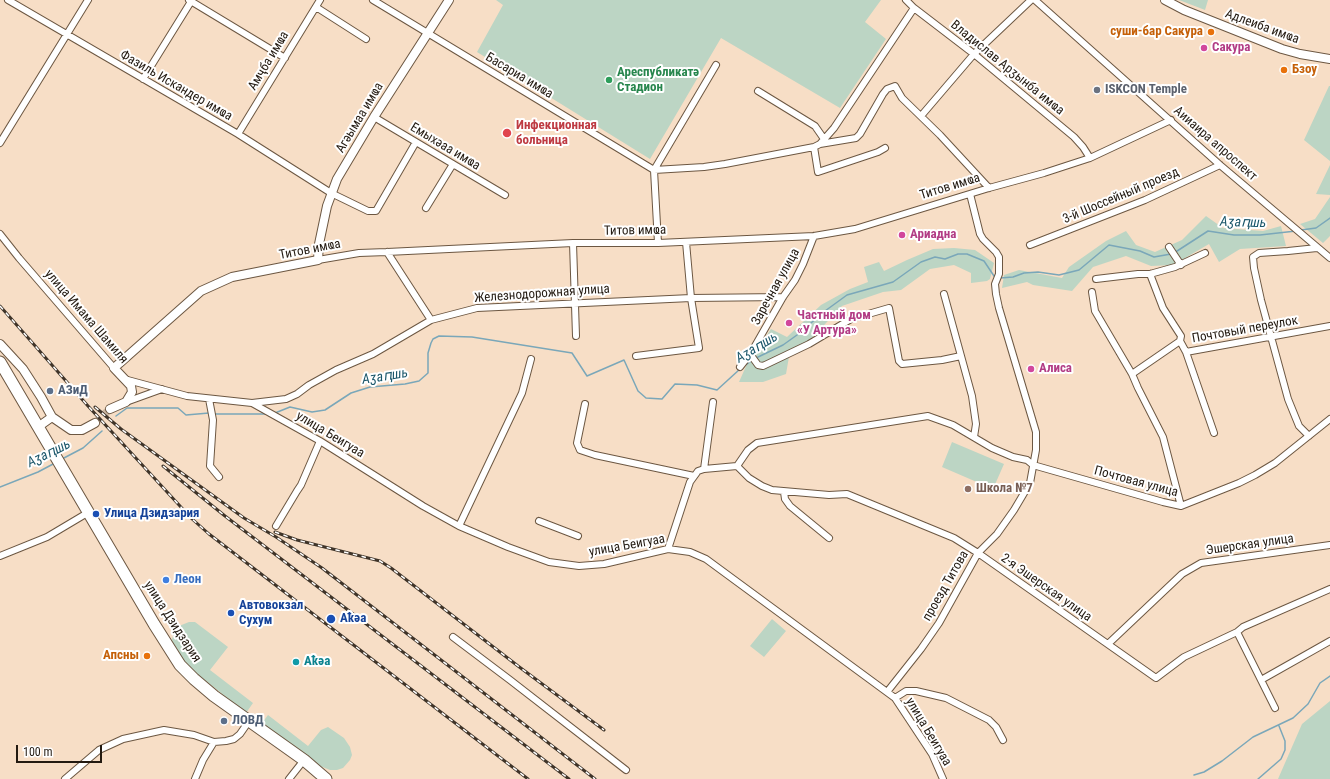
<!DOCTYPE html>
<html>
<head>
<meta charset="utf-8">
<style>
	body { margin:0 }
	#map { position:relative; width:1330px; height:779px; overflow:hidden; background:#f7dec6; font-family:"Roboto Condensed",sans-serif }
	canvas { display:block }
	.scale { position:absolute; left:16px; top:745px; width:86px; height:18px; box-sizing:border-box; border:2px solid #231a11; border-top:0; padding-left:5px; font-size:12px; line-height:14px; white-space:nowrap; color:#231a11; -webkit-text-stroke:3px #fff; paint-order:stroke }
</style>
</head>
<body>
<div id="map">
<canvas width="1330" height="779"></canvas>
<div class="scale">100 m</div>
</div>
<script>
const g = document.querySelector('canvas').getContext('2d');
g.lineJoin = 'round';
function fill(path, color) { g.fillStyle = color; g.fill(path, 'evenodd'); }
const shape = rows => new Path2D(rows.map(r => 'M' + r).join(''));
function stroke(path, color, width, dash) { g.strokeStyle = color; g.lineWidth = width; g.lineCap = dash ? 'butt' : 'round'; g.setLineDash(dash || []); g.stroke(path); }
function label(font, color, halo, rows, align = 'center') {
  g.font = font + ' "Roboto Condensed",sans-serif'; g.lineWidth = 4; g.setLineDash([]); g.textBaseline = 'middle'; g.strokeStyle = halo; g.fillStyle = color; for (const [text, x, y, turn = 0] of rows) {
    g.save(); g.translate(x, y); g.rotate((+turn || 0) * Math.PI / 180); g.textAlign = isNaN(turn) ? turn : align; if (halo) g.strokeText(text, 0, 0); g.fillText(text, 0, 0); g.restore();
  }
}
const green = shape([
	[496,0,881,0,865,22,886,39,840,108,721,38,650,159,477,52,503,5],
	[1179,0,1208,0,1205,10],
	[1329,86,1330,86,1330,161,1304,140],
	[1330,165,1330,195,1316,194],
	[1330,197,1330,236,1323,243,1300,224,1315,219],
	[1206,216,1223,228,1263,231,1281,226,1286,246,1240,249,1219,262,1209,244,1173,265,1151,266,1126,256,1093,267,1072,291,1033,285,1027,282,1002,288,1004,275,1019,270,1062,278,1069,267,1106,241,1126,231,1136,245,1155,252,1182,240],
	[954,248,975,250,994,263,990,279,987,281,971,283,971,273,954,265,930,269,901,290,883,292,842,306,811,339,790,351,786,374,763,382,739,382,747,364,771,329,787,337,821,305,850,289,868,282,864,267,879,262,884,271,907,260,933,249],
	[952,442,1004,464,993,489,942,467],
	[772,619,786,631,764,657,750,646],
	[189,622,195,622,228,647,210,670,253,703,246,713,196,673,183,660,173,646,172,639,175,631,179,626],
	[1330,701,1330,779,1278,779,1302,724],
	[268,715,308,746,321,730,328,727,344,738,350,747,352,755,350,760,343,768,337,770,330,770,320,766,262,723]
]);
const stream = shape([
	[1301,230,1316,228,1330,218],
	[1174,253,1208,231,1234,235,1260,235,1296,231],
	[1000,278,1013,277,1024,273,1038,272,1059,275,1079,270,1109,245,1140,251,1154,257,1171,254],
	[756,358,783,345,797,335,825,311,847,295,893,282,921,262,935,257,945,259,958,254,967,254,984,261,994,276,996,277],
	[744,366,753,360],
	[275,413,290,407,312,412,325,410,351,393,370,387,405,384,419,381,428,373,428,353,431,343,433,339,439,336,472,337,572,353,587,376,624,360,638,391,646,398,662,399,675,384,697,385,717,390,740,369],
	[215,414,267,414],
	[116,416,127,408,178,408,186,415,209,413],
	[62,459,83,448,102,431],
	[0,487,38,472,55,463],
	[1194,775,1204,772,1222,761,1253,737,1293,718,1308,704,1320,683,1330,676],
	[1258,779,1281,759,1285,750,1285,741,1279,726]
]);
const secondaryTunnel = shape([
	[95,423,110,409]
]);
const street = shape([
	[8,0,238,134,331,193,368,211,376,211,416,142],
	[189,0,285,58],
	[373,0,654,170],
	[906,0,914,8,974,54,1074,137,1083,147,1090,158],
	[1035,0,1220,165,1330,258],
	[316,7,366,39],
	[143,79,192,0],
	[758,91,815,126,824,139],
	[921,116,974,54,1031,0],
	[374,117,505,195],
	[238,134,320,0],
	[0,143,88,0],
	[820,144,856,138,860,134,883,94,887,89,895,86,902,98,940,135,989,188],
	[814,147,818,172,878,152,885,148],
	[654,170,704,167,725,164,814,147,820,144,834,128,914,8],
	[426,208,453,164],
	[0,234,19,258,114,368],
	[573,243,576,336],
	[658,243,654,170,716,65],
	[1030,245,1145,200,1220,165],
	[1169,247,1181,265],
	[387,252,431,320],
	[318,260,359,253,387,252,573,243,658,243,814,236,855,229,989,188,1044,173,1090,158,1171,120],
	[1150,274,1163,308,1181,336,1180,341],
	[1096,279,1138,274,1150,274,1175,267,1205,253],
	[1092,292,1095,311,1132,374,1138,388,1163,437,1181,506],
	[944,294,972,396,976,424,974,437],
	[1186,352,1214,433],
	[750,354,758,365,763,366,809,344,851,319,889,308,899,361,902,364,942,360,961,356],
	[636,356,699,348,691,298,686,242],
	[740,367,751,353,783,297,795,280,803,264,814,236],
	[1132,374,1180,341,1186,352,1330,326],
	[124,379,187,396,252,403,320,441,423,506,459,526,508,547,549,562,579,566,604,564,668,549,690,552,706,559,895,698,932,754,943,779],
	[209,399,213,420,210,466,219,477],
	[126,402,162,389],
	[252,403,286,399,297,394,309,385,336,370,373,354,431,320,477,308,691,298,783,297],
	[585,404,577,443,580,450,595,455,694,476],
	[1309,436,1299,426,1288,399,1261,300,1254,268,1253,257,1259,253,1288,251,1317,248],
	[737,466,749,478,762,486,772,490,829,495,847,494,954,538,978,553,1156,678,1184,657,1237,632,1243,627,1330,589],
	[704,469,737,466,748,450,757,443,928,416,953,425,992,448,1013,457,1027,460,1033,465,1163,502,1181,506,1239,483,1255,475,1275,463,1330,419],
	[784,492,785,499,790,506,829,538],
	[539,521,578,536],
	[276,526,297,491,301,485,320,441],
	[459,526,522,393,531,359],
	[668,549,690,482,698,471,704,469,713,402],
	[0,556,47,537,89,512],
	[1237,632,1275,708],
	[453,637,510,680,626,770],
	[1108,644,1182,574,1201,563,1330,545],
	[1261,680,1330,641],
	[887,692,921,649,939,623,978,553,997,534,1014,510,1030,483,1036,450,1036,432,999,308,996,294,995,284,999,274,999,257,996,252,983,239,980,234,970,194],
	[895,698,906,691,916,691,946,698,989,720,996,727,1003,740],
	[65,779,99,750,123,739,164,730,194,735,214,742],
	[195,779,203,760,214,742,226,741,234,739,240,734,249,721],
	[289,779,304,760]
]);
const secondary = shape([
	[1165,0,1184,10,1282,49,1300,54,1330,59],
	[0,344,23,369,41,397,52,417,71,430,82,430,95,423],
	[110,409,126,402,132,392,131,386,114,368,201,291,232,277,318,260,319,244,327,206,337,179,374,117,449,0],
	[38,427,52,417]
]);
const highway = shape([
	[0,362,154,624,180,665,194,679,214,696,304,760,326,779]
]);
const rail = shape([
	[0,306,88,406,191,518,209,534,528,779],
	[95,407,121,429,244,518,276,537,322,568,595,779],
	[163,466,225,516,569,779],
	[275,532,297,540,380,561,391,568,518,666,604,730]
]);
const markers = [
	[1211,32,4,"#e8710a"],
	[1204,48,4,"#d1479c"],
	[1284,70,4,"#e8710a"],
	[609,80,4,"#2e9e5b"],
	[1097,90,4,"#6b7280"],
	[507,133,5,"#e0444e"],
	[902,235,4,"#d1479c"],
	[789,323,4,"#d1479c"],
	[1031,369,4,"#d1479c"],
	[50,391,4,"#5c6f8a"],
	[968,489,4,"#8d6e63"],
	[96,514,4,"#1a4fb4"],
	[166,580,4,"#3f7fe0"],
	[231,613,4,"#1a4fb4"],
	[331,619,5,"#1a4fb4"],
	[147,656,4,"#e8710a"],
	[296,662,4,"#0f9aa8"],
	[224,721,4,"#5c6f8a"]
];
const streetNames = [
	["Адлеиба имҩа",1262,27,20],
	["Амҷба имҩа",269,61,-59],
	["Владислав Арӡынба имҩа",1007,68,39],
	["Басариа имҩа",519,76,31],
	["Фазиль Искандер имҩа",176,86,30],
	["Агәымаа имҩа",360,118,-59],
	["Аииаира апроспект",1215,144,41],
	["Емыхәаа имҩа",445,147,31],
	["Титов имҩа",950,187,-17],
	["3-й Шоссейный проезд",1121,196,-23],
	["Титов имҩа",635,231,-1],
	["Титов имҩа",310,250,-11],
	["Заречная улица",776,287,-61],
	["Железнодорожная улица",542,294,-4],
	["улица Имама Шамиля",86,317,49],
	["Почтовый переулок",1245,330,-10],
	["улица Беигуаа",330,435,31],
	["Почтовая улица",1136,482,15],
	["Эшерская улица",1250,545,-8],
	["улица Беигуаа",627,546,-10],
	["проезд Титова",946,586,-60],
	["2-я Эшерская улица",1046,588,35],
	["улица Дзидзария",172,622,57],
	["улица Беигуаа",928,732,59]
];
const foodNames = [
	["суши-бар Сакура",1203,32],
	["Бзоу",1292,70,"left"],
	["Апсны",139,656]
];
const hotelNames = [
	["Сакура",1212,48],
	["Ариадна",910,235],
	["Частный дом",797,316],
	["«У Артура»",797,331],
	["Алиса",1039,369]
];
const leisureNames = [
	["Ареспубликатә",617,73],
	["Стадион",617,88]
];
const worshipNames = [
	["ISKCON Temple",1105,90]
];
const healthNames = [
	["Инфекционная",516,126],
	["больница",516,141]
];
const serviceNames = [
	["АЗиД",58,391],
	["ЛОВД",232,721]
];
const educationNames = [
	["Школа №7",976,489]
];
const transitNames = [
	["Улица Дзидзария",104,514],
	["Автовокзал",239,606],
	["Сухум",239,621],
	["Аҟəа",340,619]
];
const shopNames = [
	["Леон",174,580]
];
const cultureNames = [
	["Аҟәа",304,662]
];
const waterNames = [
	["Аӡаԥшь",1243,223,2],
	["Аӡаԥшь",757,348,-31],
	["Аӡаԥшь",385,377,-9],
	["Аӡаԥшь",49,454,-26]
];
fill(green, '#bcd5c4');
stroke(stream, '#7aa7b9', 1.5);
stroke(secondaryTunnel, '#cdb7a2', 8, [8, 4]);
stroke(street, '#6c5742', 8);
stroke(secondary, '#6c5742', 10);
stroke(highway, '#6c5742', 13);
stroke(street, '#fff', 6);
stroke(secondary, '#fff', 8);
stroke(highway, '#fff', 11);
stroke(rail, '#3f3429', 3);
stroke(rail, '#fff', 1.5, [4.5]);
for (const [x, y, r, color] of markers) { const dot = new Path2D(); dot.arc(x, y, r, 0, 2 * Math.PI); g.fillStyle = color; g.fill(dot); stroke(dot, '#fff', 1.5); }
label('13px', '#231a11', '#fff', streetNames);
label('bold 13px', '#c56008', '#fff', foodNames, 'right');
label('bold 13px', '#b23c85', '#fff', hotelNames, 'left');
label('bold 13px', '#27864d', '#fff', leisureNames, 'left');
label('bold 13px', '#5b616d', '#fff', worshipNames, 'left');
label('bold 13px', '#be3a42', '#fff', healthNames, 'left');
label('bold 13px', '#4e5e75', '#fff', serviceNames, 'left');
label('bold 13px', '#785e54', '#fff', educationNames, 'left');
label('bold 13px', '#164399', '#fff', transitNames, 'left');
label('bold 13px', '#366cbe', '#fff', shopNames, 'left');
label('bold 13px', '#0d838f', '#fff', cultureNames, 'left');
label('italic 14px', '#1a566a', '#fff', waterNames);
</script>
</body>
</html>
